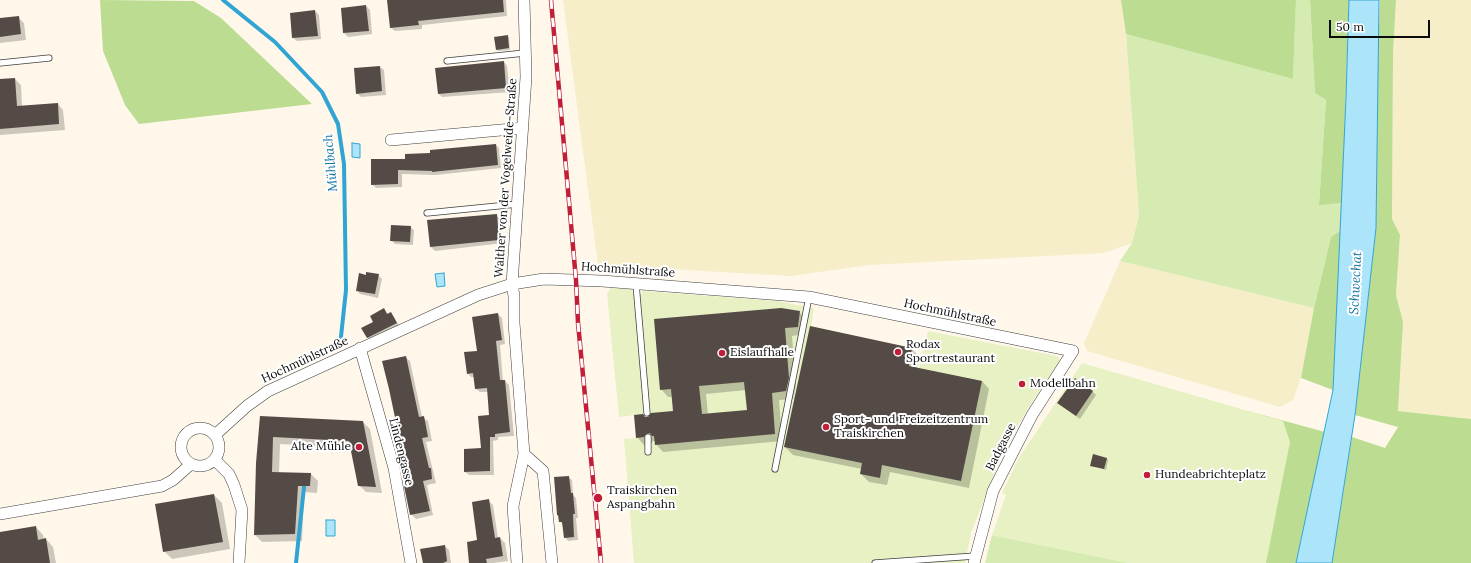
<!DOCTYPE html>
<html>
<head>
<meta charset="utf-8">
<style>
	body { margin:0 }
	#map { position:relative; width:1471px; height:563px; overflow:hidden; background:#fff8ea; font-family:Lora,serif }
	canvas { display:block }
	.scale { position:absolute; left:1329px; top:20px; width:101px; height:18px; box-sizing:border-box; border:2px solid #0b0b0b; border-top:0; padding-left:5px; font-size:12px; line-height:14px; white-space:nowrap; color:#0b0b0b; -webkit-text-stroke:3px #fff; paint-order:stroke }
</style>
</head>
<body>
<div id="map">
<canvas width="1471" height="563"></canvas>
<div class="scale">50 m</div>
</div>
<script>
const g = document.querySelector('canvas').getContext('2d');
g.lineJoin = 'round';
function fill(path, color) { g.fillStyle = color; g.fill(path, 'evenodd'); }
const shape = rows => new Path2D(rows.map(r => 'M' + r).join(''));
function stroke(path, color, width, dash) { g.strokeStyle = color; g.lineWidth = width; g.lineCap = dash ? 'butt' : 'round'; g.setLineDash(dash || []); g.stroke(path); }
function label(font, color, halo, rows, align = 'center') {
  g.font = font + ' Lora,serif'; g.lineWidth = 4; g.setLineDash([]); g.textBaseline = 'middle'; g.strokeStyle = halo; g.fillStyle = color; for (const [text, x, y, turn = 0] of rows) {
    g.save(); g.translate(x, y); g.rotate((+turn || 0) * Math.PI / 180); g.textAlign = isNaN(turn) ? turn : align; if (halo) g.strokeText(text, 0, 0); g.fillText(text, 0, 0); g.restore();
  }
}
const farmland = shape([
	[563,0,1121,0,1126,34,1139,215,1132,243,1104,253,870,265,791,276,598,265],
	[1396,0,1471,0,1471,419,1398,411,1403,322,1396,295,1400,236,1392,219,1393,53],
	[1120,261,1314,308,1301,378,1293,400,1280,407,1087,351,1084,343]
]);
const green = shape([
	[1296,0,1310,0,1315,93,1326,100,1319,204,1342,203,1341,230,1331,237,1314,308,1120,261,1132,243,1139,215,1126,34,1293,79],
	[992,535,1129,563,985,563]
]);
const forest = shape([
	[100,0,194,1,221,18,312,104,139,124,125,105,103,51],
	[1121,0,1296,0,1293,79,1126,34],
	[1310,0,1349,0,1342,203,1319,205,1326,100,1315,93],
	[1380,0,1396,0,1393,53,1392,219,1400,235,1396,295,1403,322,1398,411,1471,419,1471,563,1332,563,1352,437,1385,448,1398,427,1355,415,1376,228,1378,53],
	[1341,230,1333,390,1301,378,1314,308,1331,237],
	[1248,411,1325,432,1296,563,1203,563]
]);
const pitch = shape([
	[611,288,632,289,633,294,642,294,642,291,777,301,812,308,814,309,811,326,912,348,909,365,919,368,928,331,1057,356,1060,360,1028,408,1002,454,971,533,965,563,634,563,624,439,636,438,634,415,619,417,607,294],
	[1082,363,1283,421,1290,442,1266,563,1129,563,992,535,1006,495,1002,493,1019,458]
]);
const water = shape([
	[1349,0,1379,0,1376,228,1355,415,1332,563,1296,563,1333,390,1346,98,1349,0],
	[352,143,360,144,360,158,352,157,352,143],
	[444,273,445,286,437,287,435,274,444,273],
	[326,520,335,520,335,536,326,536,326,520]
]);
const shadow = shape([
	[393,0,506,0,507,16,422,25,422,29,395,31,391,28],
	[366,6,370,10,372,34,348,37,344,33],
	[315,11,319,15,321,39,297,41,293,38],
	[18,17,24,23,26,40,0,43,0,19],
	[507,36,509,38,510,50,498,51,497,49],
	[504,62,507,66,510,92,442,97,438,93],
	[380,67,384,70,386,95,361,97,357,93],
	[15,79,21,85,22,107,58,104,63,110,65,130,0,135,0,80],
	[496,145,499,148,501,168,436,175,402,174,402,187,376,188,372,184,406,160,431,154],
	[496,215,500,219,503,243,435,251,431,247],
	[410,227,414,230,413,245,395,244,391,240],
	[378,275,382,279,378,298,360,294,357,290,367,276],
	[384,309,389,315,391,314,394,317,400,327,371,341,368,338,374,322],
	[799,312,807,320,805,334,792,336,796,386,793,399,779,400,782,441,663,452,656,444,655,441,653,441,651,444,644,445,637,437,646,418,674,412,672,397,668,397,661,389],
	[746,390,748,411,708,415,706,394],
	[498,314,502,318,505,344,500,345,503,381,505,381,509,385,514,436,498,437,498,440,493,441,494,475,469,475,465,472,482,449,490,416,488,392,480,392,476,389,474,377,471,377,468,374],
	[912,349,920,357,917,368,982,381,989,389,969,488,890,472,887,485,869,482,861,474,862,469,793,455,785,447],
	[405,357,410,361,422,417,428,421,432,441,426,442,436,483,427,485,433,515,416,519,411,514],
	[1092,391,1096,395,1080,419,1062,406],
	[260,417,363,422,370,429,382,493,366,492,359,485,351,448,280,444,279,473,311,474,318,481,317,493,304,492,302,541,262,542,255,535],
	[1107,458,1108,460,1106,470,1091,465],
	[568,477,572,480,573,495,576,498,578,518,576,518,578,540,568,541,565,537,563,525,560,521,559,517,557,515],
	[214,495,222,503,230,549,172,559,164,551],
	[488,500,493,505,498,538,500,538,505,543,508,561,493,563,470,563,478,541],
	[36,527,43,535,44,540,46,539,53,547,56,563,0,563,0,533],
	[445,546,449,550,451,563,424,563]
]);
const stream = shape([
	[223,0,275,42,322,92,338,124,344,164,346,290,340,346],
	[296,563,304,487]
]);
const building = shape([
	[387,0,503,0,504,12,418,21,419,25,390,28],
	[366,5,369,31,343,33,341,8],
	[315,10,318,36,292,38,290,13],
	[19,16,21,34,0,37,0,18],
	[508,35,509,48,496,50,494,37],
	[504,61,506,88,438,94,435,68],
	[380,66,382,91,356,94,354,68],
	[15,78,17,106,58,103,59,124,0,129,0,79],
	[496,144,498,165,432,172,432,171,398,170,398,184,371,185,371,159,405,159,405,154,430,153,430,150],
	[497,214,499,240,430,247,427,220],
	[391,225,411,226,410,242,390,241],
	[366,272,379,274,375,294,356,291,359,273,366,275],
	[384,308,387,314,391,312,397,323,367,338,361,328,373,322,370,316],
	[781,308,800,311,798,327,785,328,789,378,786,391,772,393,775,434,655,445,654,436,652,436,650,433,646,434,644,437,636,438,634,415,643,414,645,417,648,417,651,413,673,411,671,389,660,390,654,319],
	[744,382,747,410,702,414,699,386],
	[498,313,502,340,496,341,500,380,505,380,510,432,495,434,495,437,490,437,490,471,464,472,464,449,481,448,478,416,489,415,487,388,475,389,473,373,467,374,464,352,477,351,472,317],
	[810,326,912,348,909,366,982,381,961,481,882,465,880,478,860,474,862,463,784,447],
	[406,356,419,417,424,416,428,437,422,438,429,468,431,468,432,479,423,481,430,511,410,515,404,486,409,484,389,389,382,361],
	[1075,378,1093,391,1076,416,1057,403],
	[260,416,363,421,376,487,358,486,349,441,273,437,272,472,311,473,310,486,298,486,295,534,254,535,256,463],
	[1093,454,1107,458,1104,469,1090,466],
	[569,476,571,493,573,493,575,514,573,514,574,537,564,538,562,522,559,522,558,515,557,515,554,477],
	[214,494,223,542,163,552,155,504],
	[489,499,495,538,500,537,503,556,486,559,487,563,469,563,467,542,477,540,472,502],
	[36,526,38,540,46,538,50,563,0,563,0,532],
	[445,545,447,561,443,563,423,563,420,549]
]);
const service = shape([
	[447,61,525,53],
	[0,63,49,58],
	[427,213,518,204],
	[636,284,647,413],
	[648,437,648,452],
	[775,469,809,297],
	[875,563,975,556]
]);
const minor = shape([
	[391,140,523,128],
	[360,348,394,468,411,563],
	'181 447a19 19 0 1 1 38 0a19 19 0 1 1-38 0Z',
	[215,435,247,406,268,391,478,295,512,284,544,279,602,281,809,297,1073,351,1032,415,993,491,974,563],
	[524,454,543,471,552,563],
	[215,460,229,474,234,485,242,510,239,563],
	[0,514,162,486,173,480,191,464],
	[517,563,513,506,524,454,514,323,514,296,512,284,526,77,524,0]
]);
const rail = shape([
	[551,0,576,280,578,323,601,563]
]);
const markers = [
	[898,352,4,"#c11e39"],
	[722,353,4,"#c11e39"],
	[1022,384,4,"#c11e39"],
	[826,427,4,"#c11e39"],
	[359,447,4,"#c11e39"],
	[1147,475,4,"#c11e39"],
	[598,498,5,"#c11e39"]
];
const streetNames = [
	["Walther von der Vogelweide-Straße",506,178,-86],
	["Hochmühlstraße",628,270,4],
	["Hochmühlstraße",950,313,12],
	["Hochmühlstraße",305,360,-25],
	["Badgasse",1001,447,-63],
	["Lindengasse",401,452,76]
];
const poiNames = [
	["Rodax",906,345],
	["Sportrestaurant",906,359],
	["Eislaufhalle",730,353],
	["Modellbahn",1030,384],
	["Sport- und Freizeitzentrum",834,420],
	["Traiskirchen",834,434],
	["Alte Mühle",351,447,"right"],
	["Hundeabrichteplatz",1155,475],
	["Traiskirchen",607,491],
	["Aspangbahn",607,505]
];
const waterNames = [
	["Mühlbach",331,163,-95],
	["Schwechat",1356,283,-87]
];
fill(farmland, '#f6edc9');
fill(green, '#d6ebb2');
fill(forest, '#bbdc91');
fill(pitch, '#e7f1c4');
fill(water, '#ace5f9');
stroke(water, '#30a5d3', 1);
fill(shadow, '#0003');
stroke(stream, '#30a5d3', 4);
fill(building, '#544b47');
stroke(service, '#3e3e3e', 7);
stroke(minor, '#3e3e3e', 12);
stroke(service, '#fff', 5.5);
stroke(minor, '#fff', 11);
stroke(rail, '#c11e39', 4.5);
stroke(rail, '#fff', 3, [9]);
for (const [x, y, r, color] of markers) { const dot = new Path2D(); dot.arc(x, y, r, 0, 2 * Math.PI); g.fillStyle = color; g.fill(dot); stroke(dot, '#fff', 1.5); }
label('12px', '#0b0b0b', '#fff', streetNames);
label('12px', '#0b0b0b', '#fff', poiNames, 'left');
label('italic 13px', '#1073a2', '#fff', waterNames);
</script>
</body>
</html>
